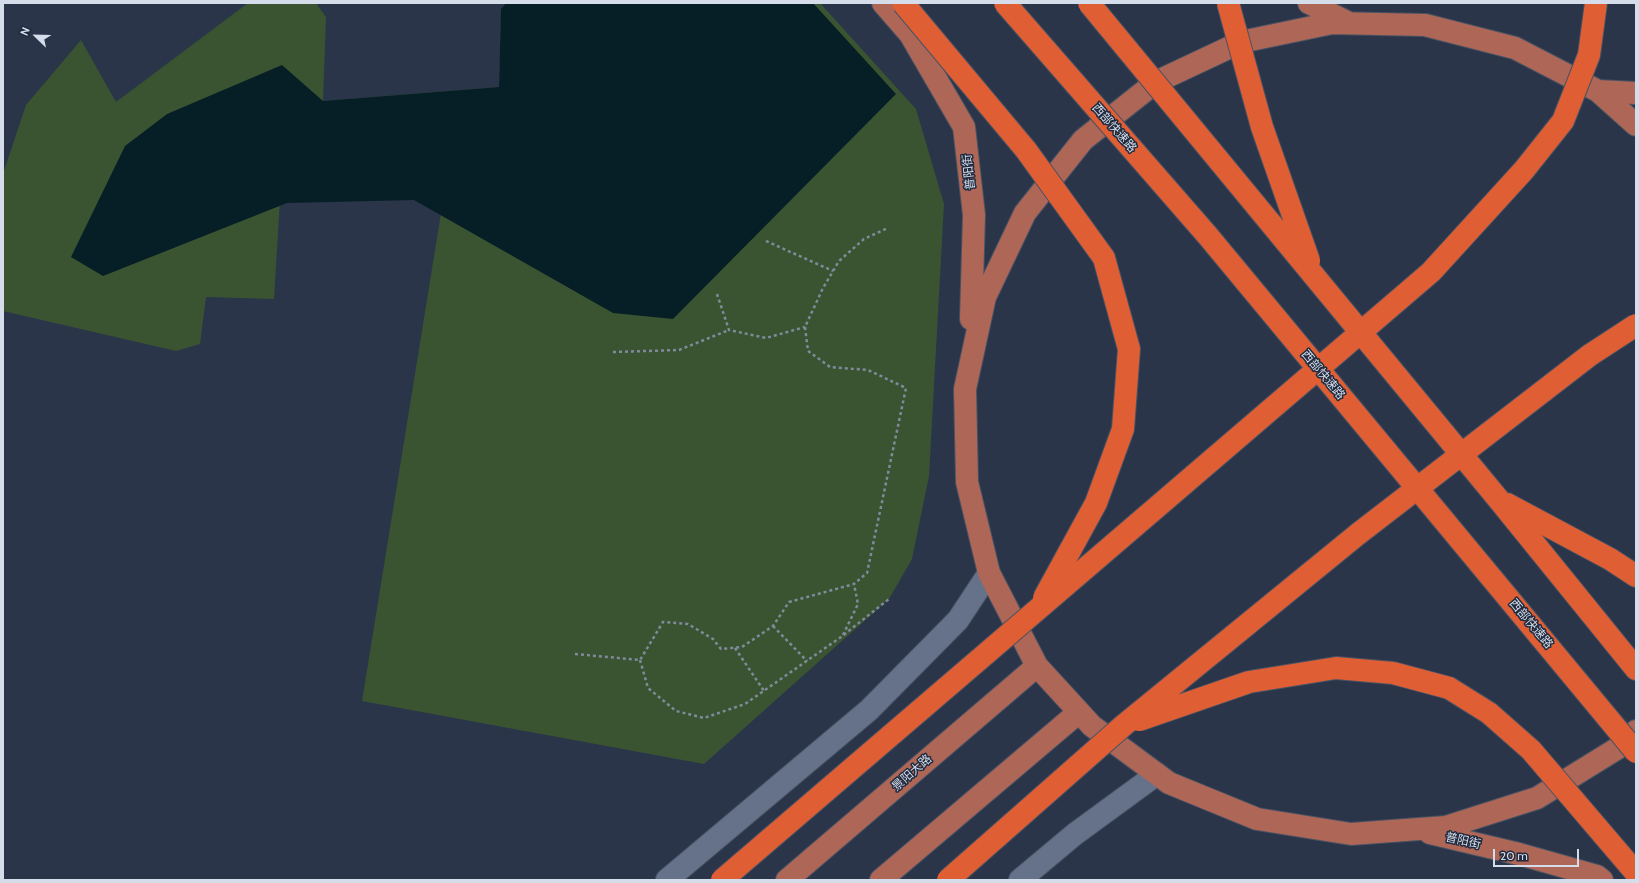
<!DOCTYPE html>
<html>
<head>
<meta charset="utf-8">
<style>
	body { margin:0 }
	#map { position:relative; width:1639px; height:883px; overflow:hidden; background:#2a354a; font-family:Cabin,sans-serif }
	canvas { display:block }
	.frame { position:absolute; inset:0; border:4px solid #d6ddea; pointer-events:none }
	.north { position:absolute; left:16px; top:16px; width:40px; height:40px; -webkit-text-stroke:3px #202b3f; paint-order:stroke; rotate:293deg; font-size:11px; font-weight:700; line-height:16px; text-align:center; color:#d6ddea }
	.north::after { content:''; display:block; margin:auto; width:14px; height:18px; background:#d6ddea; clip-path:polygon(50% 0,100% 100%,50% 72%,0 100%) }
	.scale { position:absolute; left:1493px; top:849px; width:86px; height:18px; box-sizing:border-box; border:2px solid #d6ddea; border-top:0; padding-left:5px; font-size:12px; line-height:14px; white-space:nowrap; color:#d6ddea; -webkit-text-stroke:3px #202b3f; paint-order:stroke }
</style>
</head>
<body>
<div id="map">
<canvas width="1639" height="883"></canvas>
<div class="frame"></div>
<div class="north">N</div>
<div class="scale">20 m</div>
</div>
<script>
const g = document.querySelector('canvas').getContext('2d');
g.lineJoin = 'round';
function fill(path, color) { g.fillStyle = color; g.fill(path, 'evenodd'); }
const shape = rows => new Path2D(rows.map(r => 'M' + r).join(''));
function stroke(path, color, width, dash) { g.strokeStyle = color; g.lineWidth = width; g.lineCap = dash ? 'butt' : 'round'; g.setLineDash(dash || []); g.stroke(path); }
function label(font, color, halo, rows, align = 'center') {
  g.font = font + ' Cabin,"Noto Sans SC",sans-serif'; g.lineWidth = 3; g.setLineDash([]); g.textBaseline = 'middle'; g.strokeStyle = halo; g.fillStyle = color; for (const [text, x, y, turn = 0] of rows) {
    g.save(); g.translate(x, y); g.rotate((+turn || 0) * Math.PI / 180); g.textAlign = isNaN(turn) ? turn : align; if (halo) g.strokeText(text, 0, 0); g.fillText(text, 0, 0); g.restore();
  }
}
const green = shape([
	[248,3,316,3,326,17,323,101,499,87,501,9,506,3,820,3,916,109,944,204,929,476,912,559,889,599,704,764,362,701,443,201,356,188,280,200,274,299,206,297,200,344,176,351,3,311,3,174,26,105,81,40,116,102]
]);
const water = shape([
	[506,3,813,3,896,94,673,319,613,313,414,200,287,203,103,276,71,257,125,146,167,114,282,65,323,101,499,87,501,9]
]);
const path = shape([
	[766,241,833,271],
	[717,294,729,330,766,338,805,327],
	[613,352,679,350,729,330],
	[773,626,807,661],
	[843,635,858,604,854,584],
	[735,648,764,691],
	[575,654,640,660,663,622,688,624,713,639,721,649,742,647,773,626,789,602,854,584,867,573,906,388,868,370,830,367,808,351,805,327,823,288,839,261,864,239,888,228],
	[640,660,648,688,676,711,704,718,745,704,841,637,889,599]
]);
const minor = shape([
	[667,880,869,710,958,620,989,573],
	[1020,880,1075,834,1157,774]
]);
const major = shape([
	[883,3,910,34,964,127,974,215,971,319],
	[1309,3,1349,23],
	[1598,91,1636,93],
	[1636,125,1598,91,1515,48,1425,25,1332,23,1241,42,1156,82,1083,140,1025,213,985,297,965,389,967,482,989,573,1037,666,1092,726,1169,783,1257,819,1351,834,1446,827,1537,798,1618,748,1636,731],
	[1430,833,1519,854,1597,876,1602,880],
	[787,880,1037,666],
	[881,880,1079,712]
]);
const highway = shape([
	[1499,500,1636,669],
	[1507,504,1610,559,1636,576]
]);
const highwayBridge = shape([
	[903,3,1026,150,1104,258,1129,349,1123,429,1096,503,1044,598],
	[1005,3,1208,236,1636,752],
	[1089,3,1499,500],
	[1228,3,1262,127,1309,261],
	[1139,720,1249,682,1336,668,1393,673,1449,688,1489,713,1531,750,1636,873],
	[722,880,1431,272,1524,170,1563,121,1589,55,1596,3],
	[948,880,1124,725,1358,534,1590,355,1636,325]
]);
const streetNames = [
	["西部快速路",1114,128,49],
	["普阳街",969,172,-96],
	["西部快速路",1323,375,50],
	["西部快速路",1531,624,50],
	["景阳大路",912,773,-41],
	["普阳街",1463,841,13]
];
fill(green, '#3a5432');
fill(water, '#061f26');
stroke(minor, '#495263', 24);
stroke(major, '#495263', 24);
stroke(highway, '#495263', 24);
stroke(path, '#818a9b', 2.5, [3, 3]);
stroke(minor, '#65728a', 22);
stroke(major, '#ae6656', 22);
stroke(highway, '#df5e34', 22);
stroke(highwayBridge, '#495263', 24, []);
stroke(highwayBridge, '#df5e34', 22);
label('12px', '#d6ddea', '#202b3f', streetNames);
</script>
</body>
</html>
